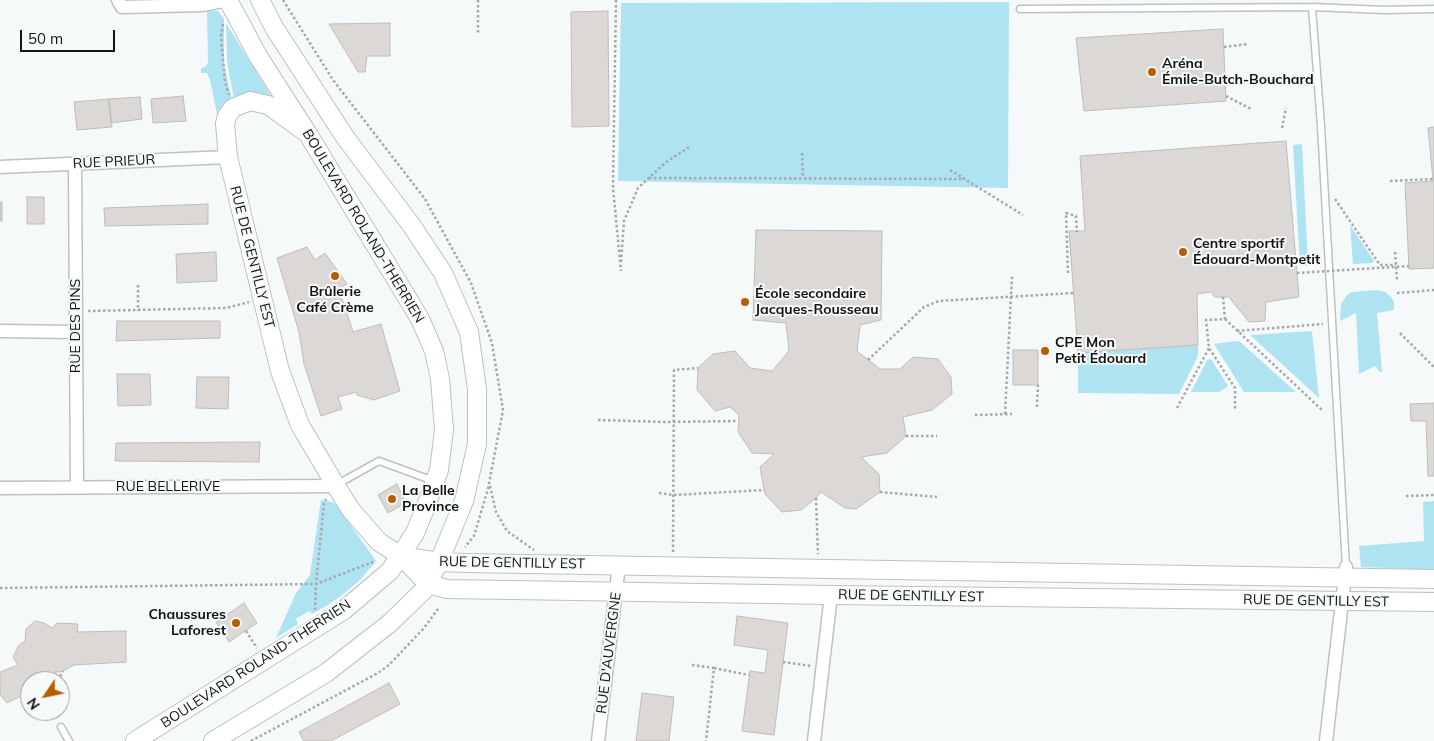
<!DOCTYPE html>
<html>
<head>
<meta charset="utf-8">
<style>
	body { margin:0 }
	#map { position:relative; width:1434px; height:741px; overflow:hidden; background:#f5f9fa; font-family:Mulish,sans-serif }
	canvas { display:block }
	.north { position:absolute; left:20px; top:671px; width:50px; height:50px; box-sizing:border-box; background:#f5f9fa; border:1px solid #9a9d9e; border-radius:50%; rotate:236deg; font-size:14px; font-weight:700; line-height:20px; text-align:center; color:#121313 }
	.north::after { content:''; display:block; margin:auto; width:18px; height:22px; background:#b85d00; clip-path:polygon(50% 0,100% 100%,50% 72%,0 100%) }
	.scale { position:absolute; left:20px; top:30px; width:95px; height:22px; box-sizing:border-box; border:2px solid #121313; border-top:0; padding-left:6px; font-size:15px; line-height:18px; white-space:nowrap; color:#121313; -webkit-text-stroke:4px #f5f9fa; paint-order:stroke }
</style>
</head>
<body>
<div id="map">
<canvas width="1434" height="741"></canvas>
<div class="north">N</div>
<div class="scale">50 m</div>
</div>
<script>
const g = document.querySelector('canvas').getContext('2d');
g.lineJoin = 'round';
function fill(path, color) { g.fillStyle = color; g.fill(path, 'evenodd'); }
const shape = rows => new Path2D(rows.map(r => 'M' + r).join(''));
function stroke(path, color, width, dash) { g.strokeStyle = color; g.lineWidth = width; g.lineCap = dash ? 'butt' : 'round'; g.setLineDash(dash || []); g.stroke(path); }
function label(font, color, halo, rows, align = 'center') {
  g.font = font + ' Mulish,sans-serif'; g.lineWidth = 4; g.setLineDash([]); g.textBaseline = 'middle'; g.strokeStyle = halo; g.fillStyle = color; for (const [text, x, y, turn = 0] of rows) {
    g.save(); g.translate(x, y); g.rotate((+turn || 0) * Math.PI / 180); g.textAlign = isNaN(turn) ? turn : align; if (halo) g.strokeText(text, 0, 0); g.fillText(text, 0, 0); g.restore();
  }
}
const green = shape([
	[1009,2,1008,188,618,181,621,3],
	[207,10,218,11,224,19,224,64,232,101,221,133,210,80,207,73,201,73,201,68,205,67,208,63],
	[226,23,268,91,271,97,234,99,227,62],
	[1302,144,1308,266,1300,266,1293,145],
	[1350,225,1374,261,1372,263,1353,264],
	[1377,290,1385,292,1391,297,1394,302,1394,310,1377,313,1382,372,1380,372,1375,366,1359,374,1356,313,1340,321,1341,304,1347,295,1352,292],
	[1312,331,1312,332,1319,398,1250,335],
	[1239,341,1296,392,1244,392,1214,344],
	[1198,345,1198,356,1179,394,1078,393,1078,353],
	[1211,359,1228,386,1219,392,1191,392,1207,360],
	[321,500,333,502,337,506,376,561,360,580,341,596,326,606,312,614,309,611,296,619,298,624,276,638,296,593,310,575],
	[1434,501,1434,570,1361,567,1359,546,1424,541,1423,502]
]);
const building = shape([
	[608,11,609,126,572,127,571,12,608,11],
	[390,23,390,56,367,56,365,72,358,72,329,24,390,23],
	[1223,29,1226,101,1084,111,1076,38,1223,29],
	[183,96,186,121,153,123,151,99,183,96],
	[140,97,142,119,111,123,109,99,140,97],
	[109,99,112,127,77,130,74,102,109,99],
	[1434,127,1434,268,1409,269,1405,183,1433,181,1428,128,1434,127],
	[1286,141,1299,297,1266,302,1265,321,1249,322,1229,297,1215,297,1211,292,1197,294,1198,345,1078,353,1069,231,1085,231,1080,156,1286,141],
	[27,197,44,197,44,224,27,224,27,197],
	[0,202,2,202,2,221,0,221,0,202],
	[208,204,208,224,105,226,104,208,208,204],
	[756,230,882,231,881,320,860,325,857,351,880,369,900,369,913,357,938,359,951,377,952,394,932,410,903,417,906,436,887,453,861,457,879,474,880,492,856,509,845,508,821,492,816,498,801,510,782,512,765,494,760,467,774,454,752,453,738,432,739,415,730,407,715,411,697,390,698,368,713,354,735,351,750,368,772,371,789,351,786,323,753,320,756,230],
	[307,247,315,260,325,253,347,284,336,290,343,301,353,332,381,324,400,391,374,400,357,395,357,392,338,397,342,409,321,416,304,364,299,332,277,258,307,247],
	[216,252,217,281,177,283,176,254,216,252],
	[117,321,220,321,220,338,116,341,117,321],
	[1013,350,1038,350,1038,385,1013,385,1013,350],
	[117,374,150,374,151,405,118,406,117,374],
	[197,377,229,377,228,409,196,408,197,377],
	[1434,403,1434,476,1428,476,1426,421,1411,421,1410,404,1434,403],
	[260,442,259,462,115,461,116,443,260,442],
	[397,484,406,503,388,513,378,495,397,484],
	[244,603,257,623,229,642,216,622,244,603],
	[737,616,788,623,774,735,742,731,750,671,765,673,768,650,734,645,737,616],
	[35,621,44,623,52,628,57,623,78,624,77,632,126,631,126,662,74,665,61,672,55,672,55,678,53,681,30,681,30,696,25,694,7,703,0,695,0,672,18,665,13,657,19,645,25,641,26,629,35,621],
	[389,683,400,704,331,741,304,741,299,732,389,683],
	[642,693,674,697,669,741,636,741,642,693]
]);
const path = shape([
	[283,0,333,80,425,199,471,283,492,343,503,410,488,489,474,536,465,547],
	[478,0,478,35],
	[616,0,613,188,621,271],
	[223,24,221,36,225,82,229,95],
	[1224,47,1248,44],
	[1226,96,1251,109],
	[1282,128,1286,108],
	[802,153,803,178],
	[950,170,1023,215],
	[649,178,964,179],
	[1390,181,1433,179],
	[1335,199,1380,265,1396,265],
	[1395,252,1397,280],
	[621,262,624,221,638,188,665,163,689,147],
	[1068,273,1066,213,1076,216,1077,232],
	[138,285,138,311],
	[1397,293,1434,290],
	[1223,297,1225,319,1206,320,1209,348,1235,388,1235,409],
	[88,311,226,308,249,302],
	[1225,319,1322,410],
	[1237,331,1323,324],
	[1400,333,1434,367],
	[1037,407,1038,385],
	[1177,408,1209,348],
	[1005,414,1012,276],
	[975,415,1012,414],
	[598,420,664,422,738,421],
	[906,436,937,436],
	[490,486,496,512,507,531,534,550],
	[880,492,937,497],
	[659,493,674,495,764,490],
	[1406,496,1434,495],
	[816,498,818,554],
	[673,552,674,370,698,368],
	[0,588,316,584,373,562],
	[315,610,316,584,324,503,326,499],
	[246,631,257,648],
	[783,662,811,666],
	[692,665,714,668,706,741],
	[714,668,749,675],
	[58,681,63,671],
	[54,711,57,719],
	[251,741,378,673,389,665,424,628,438,609]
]);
const lane = shape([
	[1312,7,1321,126,1346,567],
	[1020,9,1312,7,1384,10,1434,9],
	[336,485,379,461,434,481],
	[61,727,69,741]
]);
const street = shape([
	[118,0,122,7,202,5,228,0],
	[75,164,77,488],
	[0,167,228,157],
	[0,331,76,332],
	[0,488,336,486],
	[598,741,619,565],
	[814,741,831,595],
	[1326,741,1346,567]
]);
const secondary = shape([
	[308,134,268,105,250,101,233,108,227,116,225,124,228,157,280,371,300,425,336,486,351,510,379,542,401,556,428,584,447,589,831,595,1434,602],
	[401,556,439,562,467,563,1434,579],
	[135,741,344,610,390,571,415,533,426,506,439,470,444,430,440,379,434,351,420,319,308,134,258,56,228,0],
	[213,741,326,673,390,623,424,590,439,562,464,501,477,444,477,389,469,332,443,273,412,226,345,137,275,29,260,0]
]);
const pathBridge = shape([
	[1297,273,1409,266],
	[868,360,924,307,939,301,1073,293]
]);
const markers = [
	[1152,72,5,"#b85d00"],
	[1183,252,5,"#b85d00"],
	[335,276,5,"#b85d00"],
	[745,302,5,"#b85d00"],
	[1045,351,5,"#b85d00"],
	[392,499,5,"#b85d00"],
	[236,623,5,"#b85d00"]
];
const poiNames = [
	["Aréna",1162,64],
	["Émile-Butch-Bouchard",1162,80],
	["Centre sportif",1193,244],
	["Édouard-Montpetit",1193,260],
	["Brûlerie",335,292,"center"],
	["Café Crème",335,308,"center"],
	["École secondaire",755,294],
	["Jacques-Rousseau",755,310],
	["CPE Mon",1055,343],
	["Petit Édouard",1055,359],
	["La Belle",402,491],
	["Province",402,507],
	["Chaussures",226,615,"right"],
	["Laforest",226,631,"right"]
];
const streetNames = [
	["RUE PRIEUR",114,162,-3],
	["BOULEVARD ROLAND-THERRIEN",363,226,59],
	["RUE DE GENTILLY EST",252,257,76],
	["RUE DES PINS",76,326,-90],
	["RUE BELLERIVE",168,487],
	["RUE DE GENTILLY EST",512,563,1],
	["RUE DE GENTILLY EST",911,596,1],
	["RUE DE GENTILLY EST",1316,601,1],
	["RUE D'AUVERGNE",609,653,-83],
	["BOULEVARD ROLAND-THERRIEN",256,664,-33]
];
fill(green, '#aee3f2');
fill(building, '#dbd8d5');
stroke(building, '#bfbcba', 1);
stroke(lane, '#bdc1c2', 9);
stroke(street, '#bdc1c2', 15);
stroke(secondary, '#bdc1c2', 20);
stroke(path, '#a5a7a8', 2.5, [2.5, 2.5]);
stroke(lane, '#fff', 6);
stroke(street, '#fff', 12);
stroke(secondary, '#fff', 18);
stroke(pathBridge, '#a5a7a8', 2.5, [2.5, 2.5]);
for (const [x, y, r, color] of markers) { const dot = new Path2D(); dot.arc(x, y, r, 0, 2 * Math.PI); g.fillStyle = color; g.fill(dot); stroke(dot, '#f5f9fa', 2); }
label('bold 14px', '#121313', '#f5f9fa', poiNames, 'left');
label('14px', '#121313', '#f5f9fa', streetNames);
</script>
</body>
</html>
